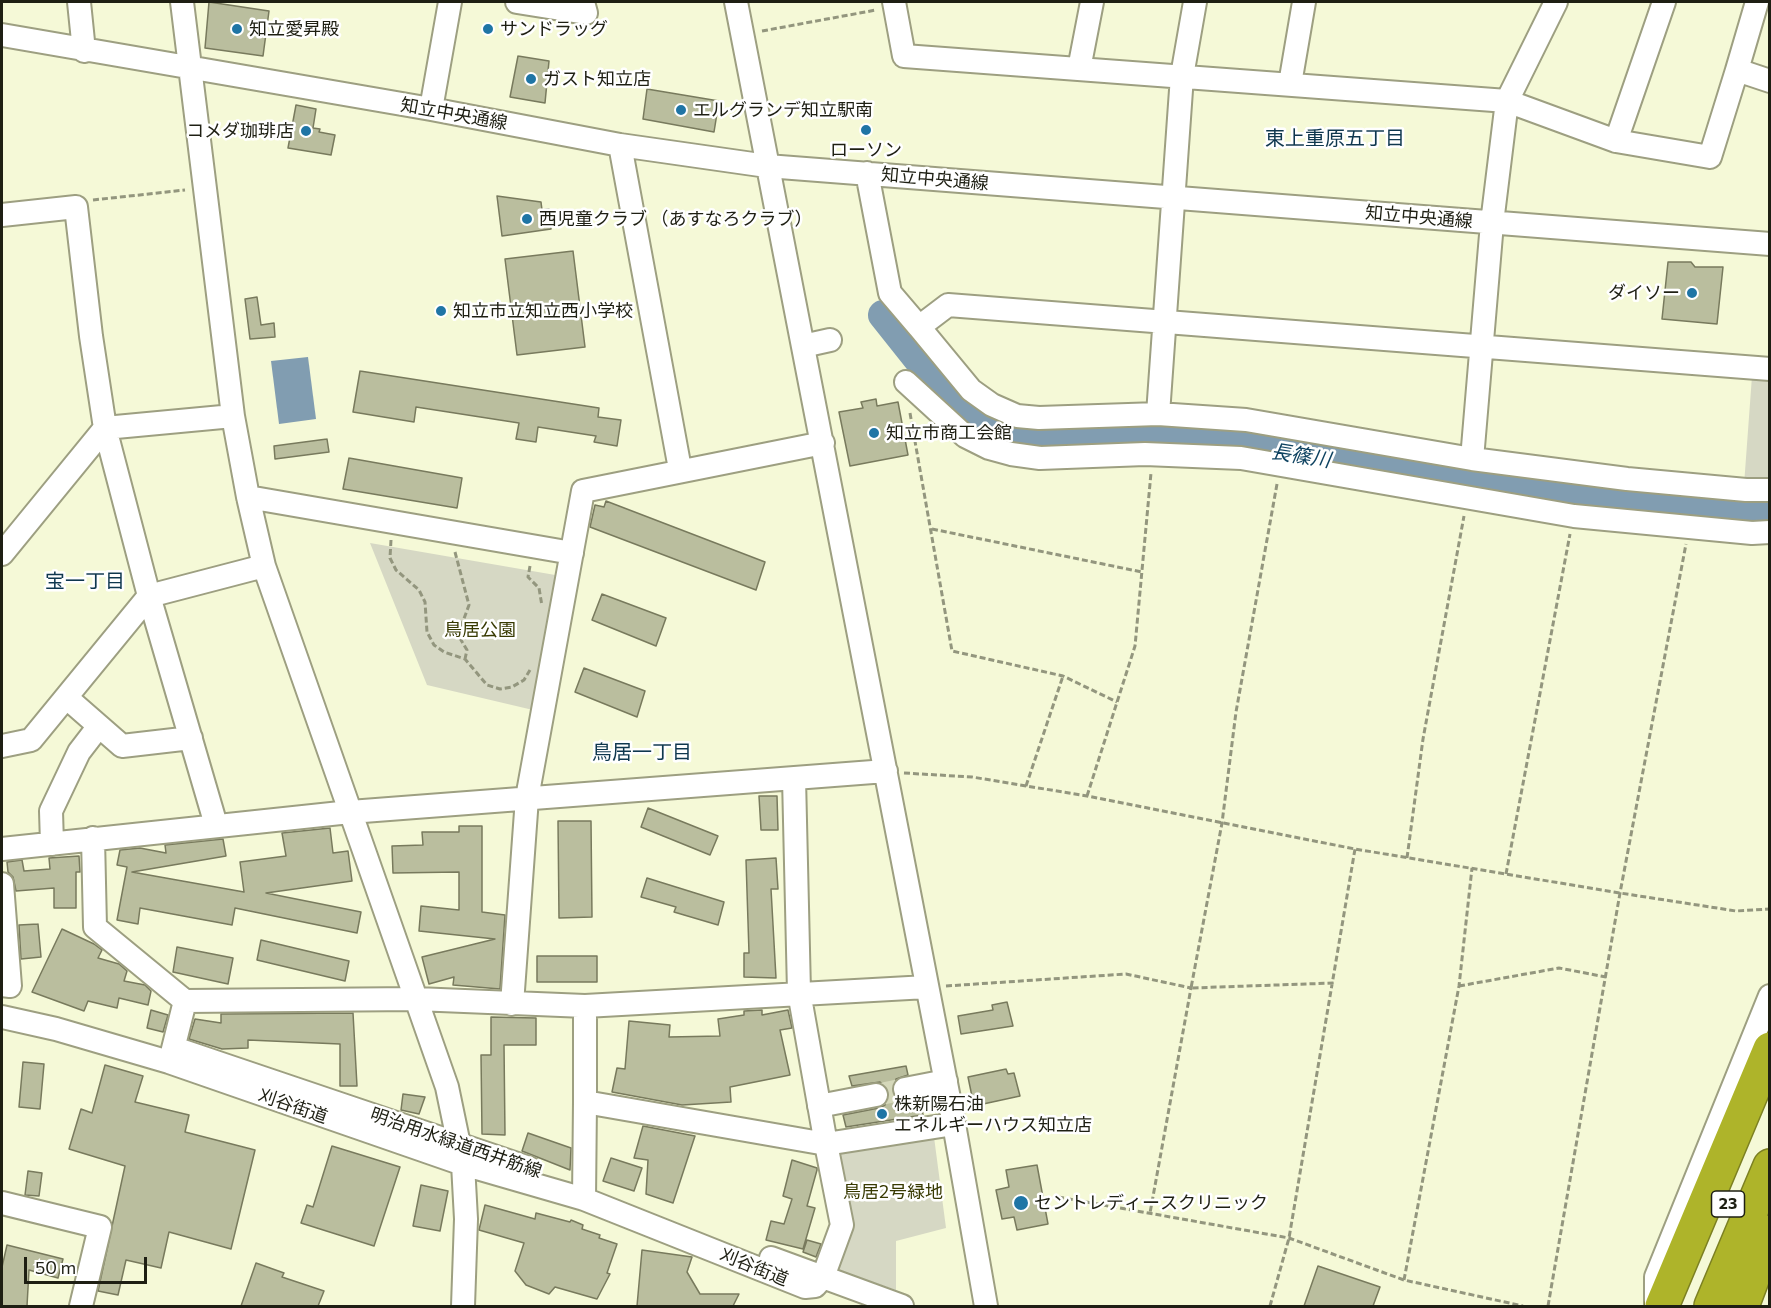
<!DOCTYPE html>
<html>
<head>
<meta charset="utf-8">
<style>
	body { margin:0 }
	#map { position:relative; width:1771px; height:1308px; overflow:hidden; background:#f5f9d7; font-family:Commissioner,sans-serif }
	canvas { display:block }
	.frame { position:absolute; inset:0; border:3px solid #1e1f13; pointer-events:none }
	.scale { position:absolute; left:24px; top:1257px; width:123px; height:27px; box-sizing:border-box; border:3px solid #1e1f13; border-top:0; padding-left:8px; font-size:18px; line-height:21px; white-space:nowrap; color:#1e1f13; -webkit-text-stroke:4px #fff; paint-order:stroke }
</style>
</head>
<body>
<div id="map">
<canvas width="1771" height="1308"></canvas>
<div class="frame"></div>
<div class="scale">50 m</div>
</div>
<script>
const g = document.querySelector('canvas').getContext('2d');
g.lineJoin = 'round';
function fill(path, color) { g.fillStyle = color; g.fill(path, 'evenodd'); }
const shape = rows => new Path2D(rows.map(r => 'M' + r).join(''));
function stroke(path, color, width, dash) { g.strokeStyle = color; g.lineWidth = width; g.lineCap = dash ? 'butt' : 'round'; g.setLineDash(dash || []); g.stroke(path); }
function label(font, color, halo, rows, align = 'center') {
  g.font = font + ' Commissioner,"Noto Sans JP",sans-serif'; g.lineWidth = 5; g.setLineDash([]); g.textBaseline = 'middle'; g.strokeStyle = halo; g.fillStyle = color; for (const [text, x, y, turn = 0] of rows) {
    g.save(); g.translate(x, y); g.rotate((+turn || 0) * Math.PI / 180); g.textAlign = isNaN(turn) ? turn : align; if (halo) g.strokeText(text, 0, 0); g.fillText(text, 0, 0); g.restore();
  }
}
const green = shape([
	[1752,376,1769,378,1769,484,1744,485],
	[370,543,561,576,533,710,427,685],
	[934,1137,946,1228,896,1241,896,1290,836,1270,836,1154]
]);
const water = shape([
	[308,357,316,419,279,424,271,361]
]);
const river = shape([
	[883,315,953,403,990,429,1028,441,1133,438,1214,442,1473,485,1626,505,1770,518]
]);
const building = shape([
	[209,2,269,11,263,56,205,48,209,2],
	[518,56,549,61,545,103,510,97,518,56],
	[647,89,719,101,714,132,643,119,647,89],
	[296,105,316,109,313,128,320,129,319,132,335,135,331,155,288,148,296,105],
	[497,196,541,202,542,210,549,209,551,229,502,236,497,196],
	[573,251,585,347,517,355,505,259,573,251],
	[1668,262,1691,262,1695,267,1723,267,1717,324,1662,319,1668,262],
	[257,297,261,325,274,323,275,337,250,339,245,299,257,297],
	[360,371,599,408,598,417,621,420,617,446,594,442,596,436,538,427,536,442,516,439,519,423,416,407,414,422,353,412,360,371],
	[876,399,877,406,898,402,908,455,850,466,839,412,863,408,861,402,876,399],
	[327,439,329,452,275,459,274,446,327,439],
	[349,458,462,478,457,508,343,489,349,458],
	[606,501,765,562,756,590,590,527,595,505,604,507,606,501],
	[602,594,666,618,656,646,592,620,602,594],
	[584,668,645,691,637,717,575,692,584,668],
	[759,796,777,796,778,830,761,830,759,796],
	[648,808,718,836,710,855,641,827,648,808],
	[558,821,591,821,592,917,559,918,558,821],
	[459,826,482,826,482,912,505,915,500,989,453,985,454,977,429,984,422,957,495,939,419,931,421,906,459,910,459,872,393,873,392,846,423,845,422,832,459,832,459,826],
	[330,828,333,853,348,851,352,881,266,893,361,912,357,933,235,908,232,925,140,908,138,924,117,920,127,867,117,865,120,850,140,848,166,853,165,845,223,839,226,856,132,872,244,892,240,862,286,856,282,833,330,828],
	[79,856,80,872,76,872,76,908,54,908,54,888,16,891,13,877,8,872,7,862,22,860,24,871,50,869,49,858,79,856],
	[776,858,778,889,771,889,776,978,744,977,744,953,749,953,746,860,776,858],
	[647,878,724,902,718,925,674,912,676,907,641,897,647,878],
	[38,924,41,957,21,959,19,925,38,924],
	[62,929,94,944,102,950,98,958,119,964,127,971,124,981,145,985,151,991,148,1005,119,998,117,1008,88,1001,84,1011,32,992,62,929],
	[261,940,349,961,345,981,257,960,261,940],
	[177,947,233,958,228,984,173,972,177,947],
	[537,956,597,956,597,982,537,982,537,956],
	[1007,1002,1013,1026,961,1034,958,1016,993,1010,992,1005,1007,1002],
	[151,1010,168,1015,163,1032,147,1028,151,1010],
	[762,1010,762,1015,788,1010,792,1028,780,1030,790,1075,730,1087,731,1102,682,1105,612,1092,617,1068,625,1069,629,1021,670,1025,669,1037,720,1036,718,1019,744,1015,744,1011,762,1010],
	[353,1013,357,1086,340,1086,340,1044,248,1040,248,1048,222,1049,189,1039,195,1019,221,1023,221,1014,353,1013],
	[491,1017,536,1018,536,1045,504,1045,505,1135,482,1134,481,1055,491,1055,491,1017],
	[23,1062,44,1064,40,1109,19,1107,23,1062],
	[105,1065,143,1076,135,1102,189,1115,185,1132,255,1150,231,1249,169,1232,161,1268,126,1260,118,1295,98,1291,125,1166,69,1149,81,1109,92,1113,105,1065],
	[906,1066,908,1075,896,1079,892,1092,901,1102,921,1100,923,1115,846,1127,843,1115,879,1108,885,1105,889,1093,886,1086,880,1082,852,1086,849,1076,906,1066],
	[1006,1069,1008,1074,1014,1073,1020,1096,974,1106,968,1077,1006,1069],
	[403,1094,425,1097,419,1114,401,1110,403,1094],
	[643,1126,695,1136,673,1203,646,1194,648,1160,634,1158,643,1126],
	[528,1133,571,1148,570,1170,522,1151,528,1133],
	[332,1146,400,1167,374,1246,301,1223,307,1205,313,1207,332,1146],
	[611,1158,642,1168,634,1191,603,1181,611,1158],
	[792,1160,817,1168,817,1170,807,1206,815,1208,803,1249,766,1240,771,1221,784,1224,792,1199,783,1196,792,1160],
	[1037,1165,1048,1224,1017,1230,1014,1217,1002,1219,996,1190,1009,1187,1006,1170,1037,1165],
	[28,1171,42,1173,39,1196,25,1195,28,1171],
	[421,1185,448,1191,440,1231,413,1226,421,1185],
	[485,1205,535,1219,536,1213,570,1222,571,1220,583,1225,582,1229,600,1235,599,1238,617,1244,607,1273,610,1274,597,1299,555,1287,549,1294,526,1285,515,1271,524,1243,479,1230,485,1205],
	[807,1240,821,1244,816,1257,803,1252,807,1240],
	[7,1245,63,1259,58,1278,29,1270,27,1306,2,1306,2,1267,7,1245],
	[642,1250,692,1257,687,1272,700,1294,739,1294,733,1306,637,1306,642,1250],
	[256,1263,284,1273,282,1277,324,1291,318,1306,241,1306,256,1263],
	[1318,1266,1380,1287,1373,1306,1304,1306,1318,1266]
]);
const minorTunnel = shape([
	[876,1095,905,1089]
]);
const path = shape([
	[762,31,876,10],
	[93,200,185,190],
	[910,413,952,651,1063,676,1117,702],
	[1277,484,1236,712,1222,823,1191,988,1334,983],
	[932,529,1142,572],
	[391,540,390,558,396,570,419,590,425,602,427,632,434,645,444,652,465,659,487,685,500,689,512,687,524,680,530,670],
	[455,552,469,605,458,635,467,650,465,659],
	[530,566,528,577,539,588,542,606],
	[904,773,972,777,1087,796,1355,849,1620,893,1736,911,1770,909],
	[1026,786,1063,676],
	[1087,796,1135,646,1151,473],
	[1407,858,1423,739,1464,516],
	[1506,874,1570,534],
	[946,986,1126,974,1191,988,1150,1213],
	[1459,986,1559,968,1606,977],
	[1058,1197,1289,1238,1404,1280,1523,1306],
	[1404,1280,1459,986,1472,868],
	[1270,1306,1289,1238,1355,849],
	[1548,1306,1620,893,1686,544]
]);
const minor = shape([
	[79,2,84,51],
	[182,2,233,416,248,497,264,566,447,1087,463,1164,466,1219,463,1306],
	[517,2,586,13,583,2],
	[736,2,954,1124,986,1306],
	[894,2,904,56,1507,101,1616,141,1710,157,1737,70,1770,81],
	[2,35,431,109,620,145,767,166,1770,244],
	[1079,69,1092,2],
	[1737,70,1757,2],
	[1290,84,1304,2],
	[431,109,450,2],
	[1616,141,1664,2],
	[620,145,680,469],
	[867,173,890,293,919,327],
	[2,215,76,207,91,336,105,428,149,596,216,825],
	[803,346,830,340],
	[1770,369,948,305,919,327,971,390,992,405,1017,416,1039,418,1158,414,1246,420,1472,459,1627,479,1746,490,1770,490],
	[906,382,965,436,989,448,1011,454,1040,458,1145,454,1241,458,1574,516,1752,533,1770,532],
	[1158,414,1182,76,1195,2],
	[1472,459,1492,223,1507,101,1556,2],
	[248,497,572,553],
	[2,554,105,428,233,416],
	[67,698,122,746,191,738],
	[2,746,31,740,149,596,264,566],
	[93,838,95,927,185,1001,416,999,585,1006,927,987],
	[52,844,51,811,79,752,99,726],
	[2,849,350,812,886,771],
	[2,884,10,986,2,985],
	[512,1004,527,798,583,491,823,443],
	[2,1017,56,1029,169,1062,463,1164,584,1199,805,1287,815,1286,823,1277,842,1225,826,1144,954,1124],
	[177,1049,529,1168],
	[170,1061,185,1001],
	[905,1089,946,1081],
	[585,1102,585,1006],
	[819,1106,876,1095],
	[584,1199,585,1102,826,1144,799,992,794,778],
	[2,1203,100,1227,81,1306],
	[771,1258,902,1306],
	[1656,1306,1656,1277,1770,996]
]);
const highway = shape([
	[1662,1306,1770,1049],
	[1711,1306,1770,1166],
	[1742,1306,1770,1232]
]);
const markers = [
	[237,29,6,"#1f75a5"],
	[488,29,6,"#1f75a5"],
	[531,79,6,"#1f75a5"],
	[681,110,6,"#1f75a5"],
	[866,130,6,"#1f75a5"],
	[306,131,6,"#1f75a5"],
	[527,219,6,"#1f75a5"],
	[1692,293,6,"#1f75a5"],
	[441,311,6,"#1f75a5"],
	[874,433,6,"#1f75a5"],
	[882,1114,6,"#1f75a5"],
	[1021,1203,8,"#1f75a5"]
];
const shields = [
	[1728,1204,33]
];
const shieldNames = [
	["23",1728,1204]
];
const poiNames = [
	["知立愛昇殿",249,29],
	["サンドラッグ",500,29],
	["ガスト知立店",543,79],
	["エルグランデ知立駅南",693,110],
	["コメダ珈琲店",294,131,"right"],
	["ローソン",866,150,"center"],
	["西児童クラブ （あすなろクラブ）",539,219],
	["ダイソー",1680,293,"right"],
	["知立市立知立西小学校",453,311],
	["知立市商工会館",886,433],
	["株新陽石油",894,1104],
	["エネルギーハウス知立店",894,1125],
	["セントレディースクリニック",1034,1203]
];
const streetNames = [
	["知立中央通線",454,114,10],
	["知立中央通線",935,179,5],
	["知立中央通線",1419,217,5],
	["刈谷街道",293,1106,19],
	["明治用水緑道西井筋線",456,1143,19],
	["刈谷街道",754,1267,22]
];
const parkNames = [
	["鳥居公園",480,630],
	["鳥居2号緑地",893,1192]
];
const neighbourhoodNames = [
	["東上重原五丁目",1335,138],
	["宝一丁目",85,581],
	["鳥居一丁目",642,752]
];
const waterNames = [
	["長篠川",1301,456,9]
];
fill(green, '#d6d8c4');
fill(water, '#819db1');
stroke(river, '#819db1', 30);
fill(building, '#babe9e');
stroke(building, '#787a5d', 1.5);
stroke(minorTunnel, '#d5d8ba', 22, [22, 11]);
stroke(minor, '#9d9f81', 26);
stroke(highway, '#7c8022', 36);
stroke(path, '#93967e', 3, [6, 3]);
stroke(minor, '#fff', 22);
stroke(highway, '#aeb42a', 33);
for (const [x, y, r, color] of markers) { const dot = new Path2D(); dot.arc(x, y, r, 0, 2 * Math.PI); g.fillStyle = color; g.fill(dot); stroke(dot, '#fff', 2); }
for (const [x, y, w] of shields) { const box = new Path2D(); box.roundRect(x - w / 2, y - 13, w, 26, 4.5); g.fillStyle = '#fff'; g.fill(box); stroke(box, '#1e1f13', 1.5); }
label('bold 16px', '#1e1f13', null, shieldNames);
label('18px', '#1e1f13', '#fff', poiNames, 'left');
label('18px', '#1e1f13', '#fff', streetNames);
label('18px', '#383a02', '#fff', parkNames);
label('20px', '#0f374e', '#fff', neighbourhoodNames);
label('italic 20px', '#0f4361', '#fff', waterNames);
</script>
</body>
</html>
